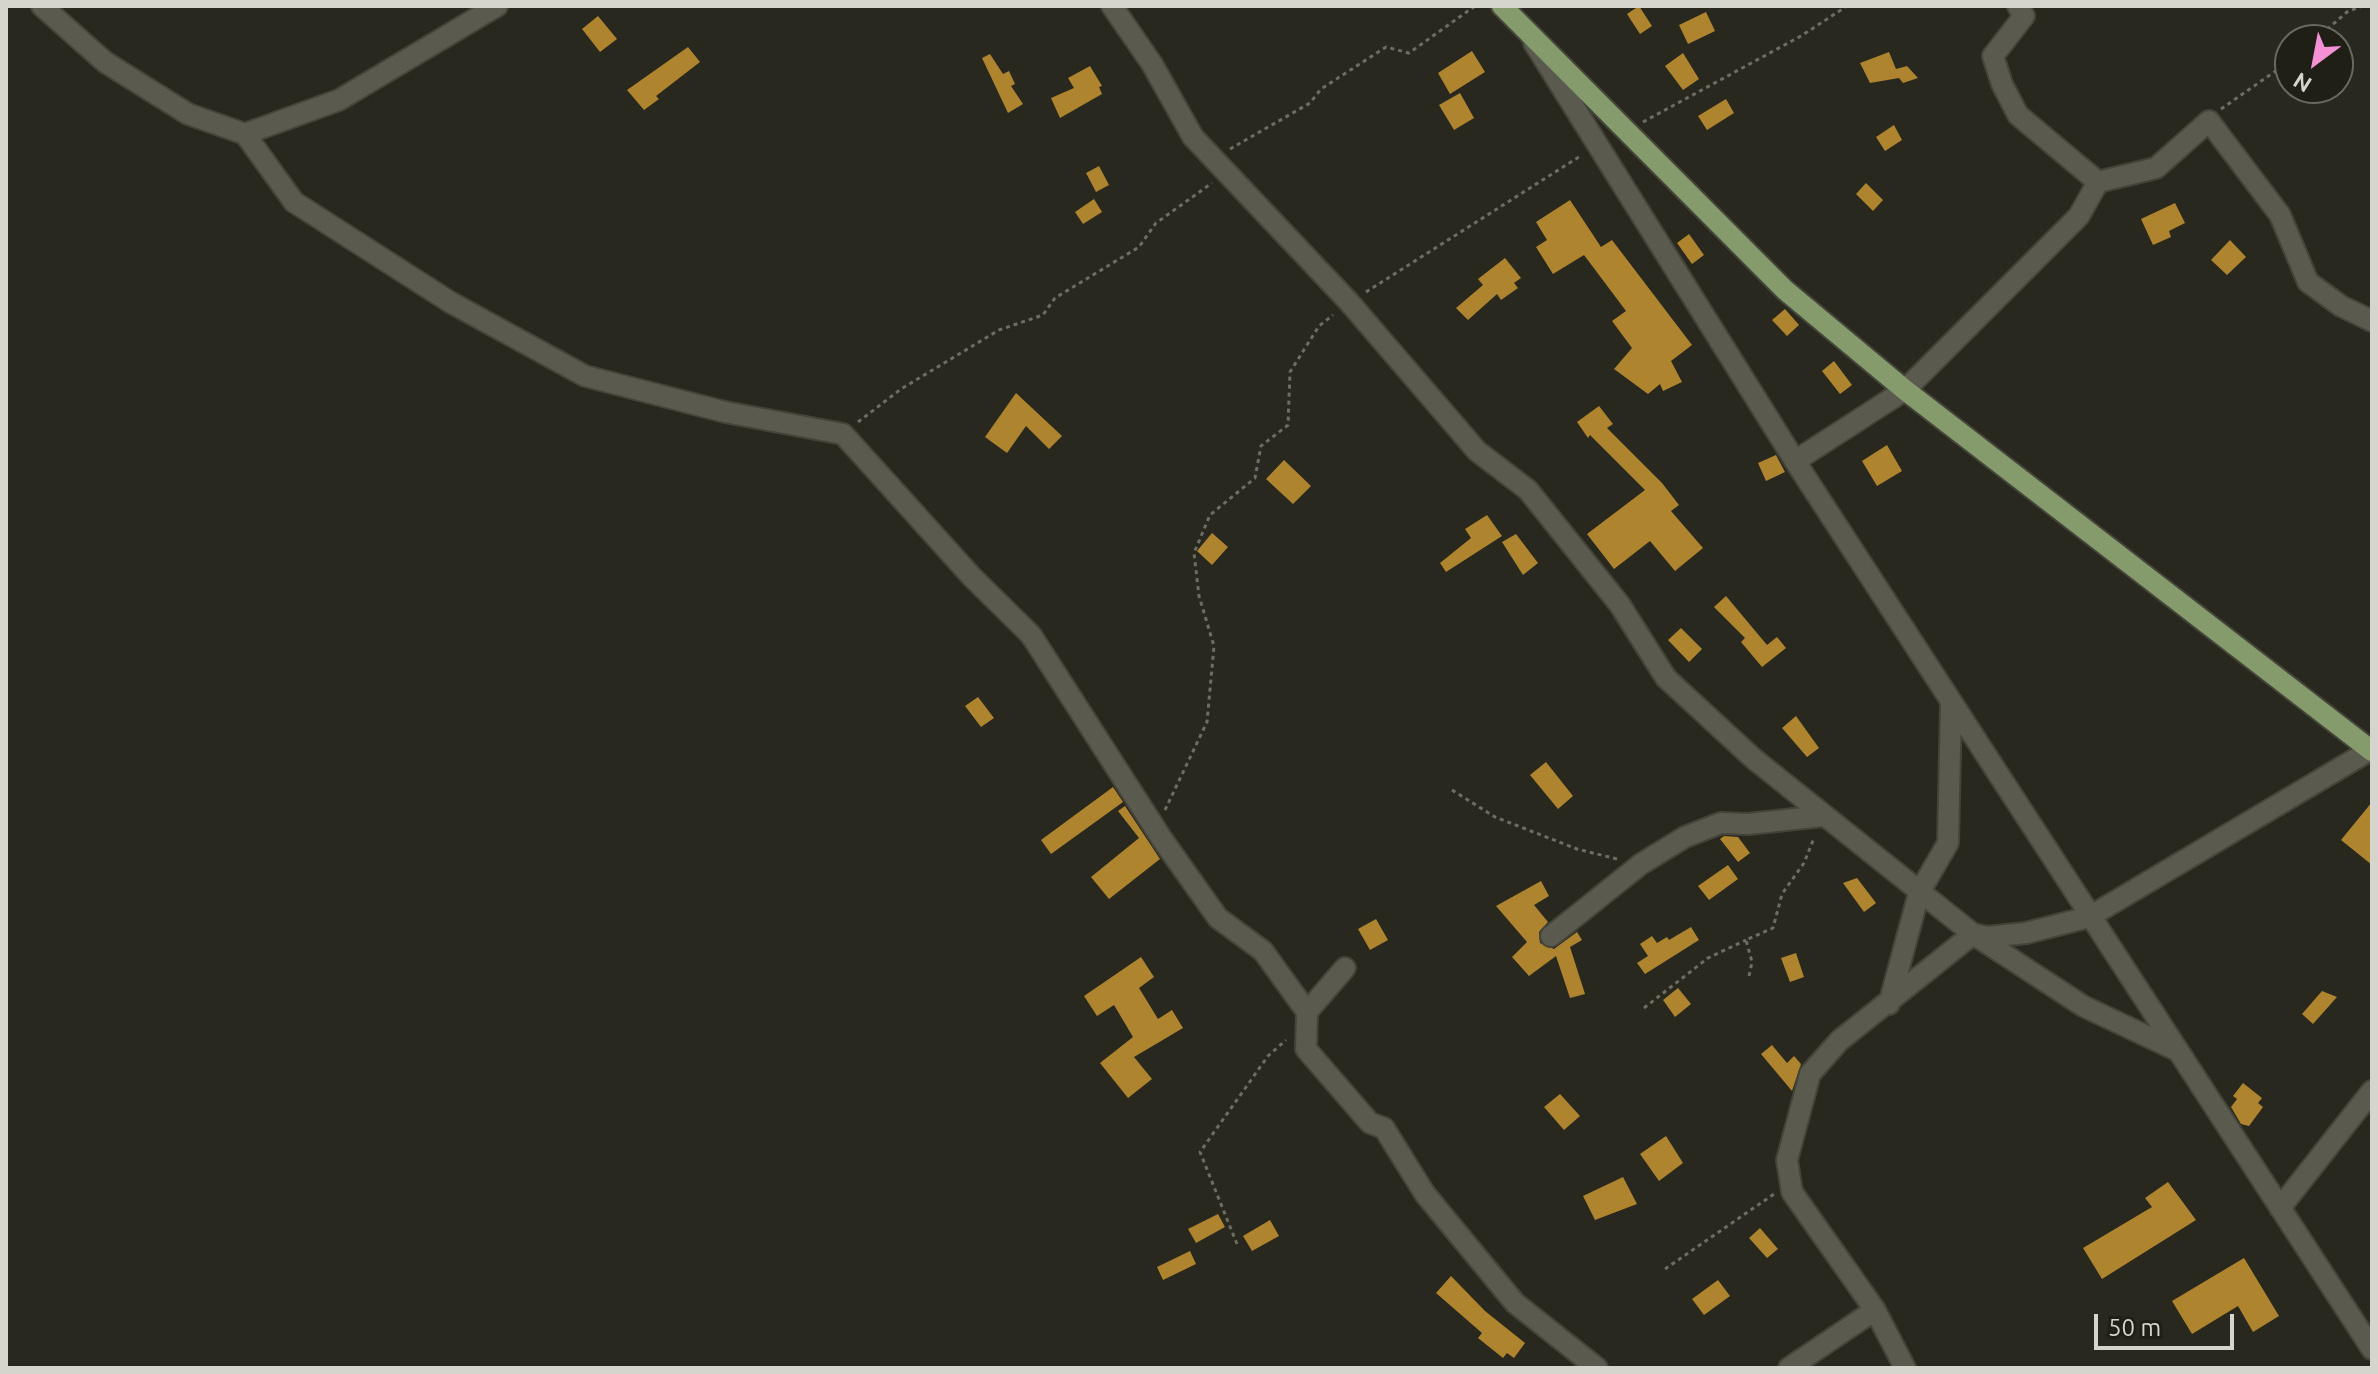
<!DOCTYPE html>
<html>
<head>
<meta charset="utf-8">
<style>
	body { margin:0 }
	#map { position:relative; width:2378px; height:1374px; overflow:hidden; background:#29281e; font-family:Ubuntu,sans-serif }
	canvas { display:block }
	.frame { position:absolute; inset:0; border:8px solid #d5d5ce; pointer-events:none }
	.north { position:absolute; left:2274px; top:24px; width:80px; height:80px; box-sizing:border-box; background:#1f1f15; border:2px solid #68685f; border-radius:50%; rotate:212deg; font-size:22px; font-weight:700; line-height:32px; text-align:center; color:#d5d5ce }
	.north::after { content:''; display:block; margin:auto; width:28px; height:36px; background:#f491d4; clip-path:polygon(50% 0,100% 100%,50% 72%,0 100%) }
	.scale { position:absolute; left:2094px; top:1314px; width:140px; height:36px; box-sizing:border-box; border:4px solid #d5d5ce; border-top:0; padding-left:10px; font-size:24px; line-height:28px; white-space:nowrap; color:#d5d5ce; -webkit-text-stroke:6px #1f1f15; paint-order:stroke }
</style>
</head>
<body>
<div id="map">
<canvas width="2378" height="1374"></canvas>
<div class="frame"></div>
<div class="north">N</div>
<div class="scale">50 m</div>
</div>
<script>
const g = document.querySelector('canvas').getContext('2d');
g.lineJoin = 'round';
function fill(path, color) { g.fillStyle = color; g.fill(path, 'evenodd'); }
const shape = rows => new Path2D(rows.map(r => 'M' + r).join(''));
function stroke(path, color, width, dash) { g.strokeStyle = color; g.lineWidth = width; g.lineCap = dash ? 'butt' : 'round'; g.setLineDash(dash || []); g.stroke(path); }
const building = shape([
	[1639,6,1652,26,1640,34,1627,14],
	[1706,12,1715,31,1688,44,1679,25],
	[598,16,617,39,600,52,582,29],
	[688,47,700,62,656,96,659,99,644,110,627,90],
	[1472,51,1485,72,1450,94,1438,73],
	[1889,52,1896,69,1907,66,1918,78,1903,83,1899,78,1870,83,1860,63],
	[1683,53,1699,79,1683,90,1665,66],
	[990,54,1003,74,1009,71,1015,84,1011,86,1023,104,1008,113,982,58],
	[1090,66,1102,86,1099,87,1102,94,1060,118,1051,98,1074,88,1068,78],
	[1460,93,1474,118,1454,130,1439,105],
	[1726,99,1734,113,1707,130,1698,116],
	[1894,125,1902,140,1885,151,1876,137],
	[1099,166,1109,185,1096,192,1086,173],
	[1866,183,1883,200,1873,211,1856,194],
	[1094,199,1102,212,1083,224,1075,212],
	[1570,200,1601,247,1612,240,1692,345,1671,361,1682,382,1663,391,1660,384,1648,394,1614,369,1632,348,1612,321,1626,311,1584,255,1553,274,1536,247,1547,240,1536,222],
	[2175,203,2185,223,2169,231,2171,237,2153,245,2141,219],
	[1689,234,1704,255,1692,264,1677,243],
	[2230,240,2246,257,2227,275,2211,260],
	[1505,258,1521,278,1514,283,1518,288,1501,300,1497,294,1468,320,1456,308,1483,285,1478,279],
	[1785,309,1799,325,1787,336,1772,320],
	[1834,361,1852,385,1840,394,1822,371],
	[1016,393,1062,436,1049,449,1026,426,1007,453,985,437],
	[1599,406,1613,424,1607,428,1662,483,1679,505,1671,511,1703,548,1675,571,1650,541,1614,569,1587,534,1645,490,1590,435,1588,438,1577,422],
	[1887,445,1902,471,1877,486,1862,461],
	[1776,455,1785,472,1766,481,1758,463],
	[1284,460,1311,486,1293,504,1266,479],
	[1487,515,1502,536,1446,572,1440,563,1471,538,1465,529],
	[1212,533,1228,547,1212,565,1197,551],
	[1516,534,1538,563,1523,575,1502,542],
	[1726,596,1767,645,1777,637,1786,648,1762,667,1741,642,1745,638,1714,607],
	[1681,628,1702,649,1689,662,1668,640],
	[978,697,994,718,981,727,965,706],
	[1796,716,1819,748,1807,757,1782,728],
	[1546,762,1573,796,1558,809,1530,775],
	[1113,787,1123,802,1051,854,1041,840],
	[2372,802,2372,865,2341,840],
	[1125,806,1160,859,1109,899,1091,877,1139,838,1118,811],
	[1724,836,1738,837,1750,853,1738,862,1720,839],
	[1728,865,1738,879,1709,900,1698,886],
	[1857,878,1876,903,1864,912,1843,883],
	[1541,881,1549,896,1534,905,1548,922,1539,932,1540,943,1554,949,1577,932,1582,940,1570,947,1585,994,1570,998,1556,956,1529,976,1512,957,1527,942,1496,906],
	[1376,919,1388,940,1370,950,1358,929],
	[1691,927,1699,940,1645,974,1637,963,1648,956,1640,944,1652,936,1657,943,1667,937,1669,940],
	[1796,953,1804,977,1790,982,1781,958],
	[1141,957,1154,977,1139,988,1158,1019,1172,1010,1183,1028,1134,1057,1152,1079,1128,1098,1100,1063,1133,1037,1114,1005,1097,1016,1084,996],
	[1678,988,1691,1004,1675,1017,1663,1000],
	[2322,991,2337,997,2313,1024,2302,1014],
	[1772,1045,1787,1063,1794,1056,1801,1064,1792,1091,1761,1054],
	[2243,1083,2262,1098,2258,1103,2263,1107,2249,1126,2241,1124,2231,1107,2237,1099,2233,1096],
	[1560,1094,1580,1116,1564,1130,1544,1107],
	[1666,1136,1683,1163,1659,1181,1640,1154],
	[1623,1177,1637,1204,1595,1220,1583,1196],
	[2168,1182,2196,1220,2102,1279,2083,1248,2152,1207,2145,1198],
	[1218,1214,1225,1227,1196,1243,1188,1229],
	[1270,1220,1279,1236,1252,1251,1243,1236],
	[1760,1228,1778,1249,1767,1258,1749,1238],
	[1190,1251,1196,1264,1163,1280,1157,1267],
	[2244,1258,2279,1316,2253,1332,2238,1306,2192,1334,2172,1301],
	[1451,1276,1485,1311,1525,1343,1514,1358,1507,1353,1503,1358,1478,1338,1482,1333,1436,1293],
	[1718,1280,1730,1296,1704,1315,1692,1299]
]);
const path = shape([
	[2315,40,2347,12,2362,6],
	[2221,109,2290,61],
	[1643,122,1801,36,1847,6],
	[1230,149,1310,103,1321,89,1386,47,1409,53,1475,6],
	[1366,292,1582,155],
	[858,422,901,389,999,330,1043,315,1055,298,1139,247,1156,223,1212,183],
	[1452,790,1495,817,1577,849,1617,859],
	[1165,810,1207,722,1214,646,1199,596,1194,553,1210,515,1255,478,1261,446,1288,425,1290,372,1319,326,1333,315],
	[1749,976,1752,962,1746,940,1773,928,1782,894,1804,863,1814,838],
	[1644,1008,1708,958,1746,940],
	[1237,1244,1200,1152,1268,1056,1286,1040],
	[1665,1269,1774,1194]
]);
const minor = shape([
	[42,6,105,62,188,114,245,134,294,202,450,302,585,376,725,412,843,434,972,577,1031,635,1162,839,1218,918,1263,951,1307,1012],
	[1112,6,1152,64,1193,137,1349,302,1477,451,1528,490,1620,605,1666,678,1754,759,1973,934,2083,1006,2174,1049],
	[2018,6,2024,16,1993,56,2002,84,2018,115,2098,182],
	[1534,43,1795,461,2372,1349],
	[245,134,339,100,497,6],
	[1795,461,1905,390,2079,216,2098,182,2156,168,2209,121,2280,215,2308,282,2341,306,2372,321],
	[1551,936,1641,864,1685,837,1721,823,1748,824,1823,816],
	[1345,968,1307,1012,1306,1049,1370,1123,1384,1128,1425,1194,1515,1303,1597,1368],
	[1889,1004,1919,893,1948,843,1951,704],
	[2280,1208,2372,1091],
	[1789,1368,1875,1310],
	[1905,1368,1875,1310,1792,1192,1787,1160,1810,1074,1839,1041,1973,934,1987,937,2026,933,2089,917,2372,749]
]);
const major = shape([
	[1502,6,1785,290,1905,390,2372,751]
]);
fill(building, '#af842e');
stroke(minor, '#44443b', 24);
stroke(major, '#44443b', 24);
stroke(path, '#6e6d64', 3, [4, 4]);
stroke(minor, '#5a5a4e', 20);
stroke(major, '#859b6c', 20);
</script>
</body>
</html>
